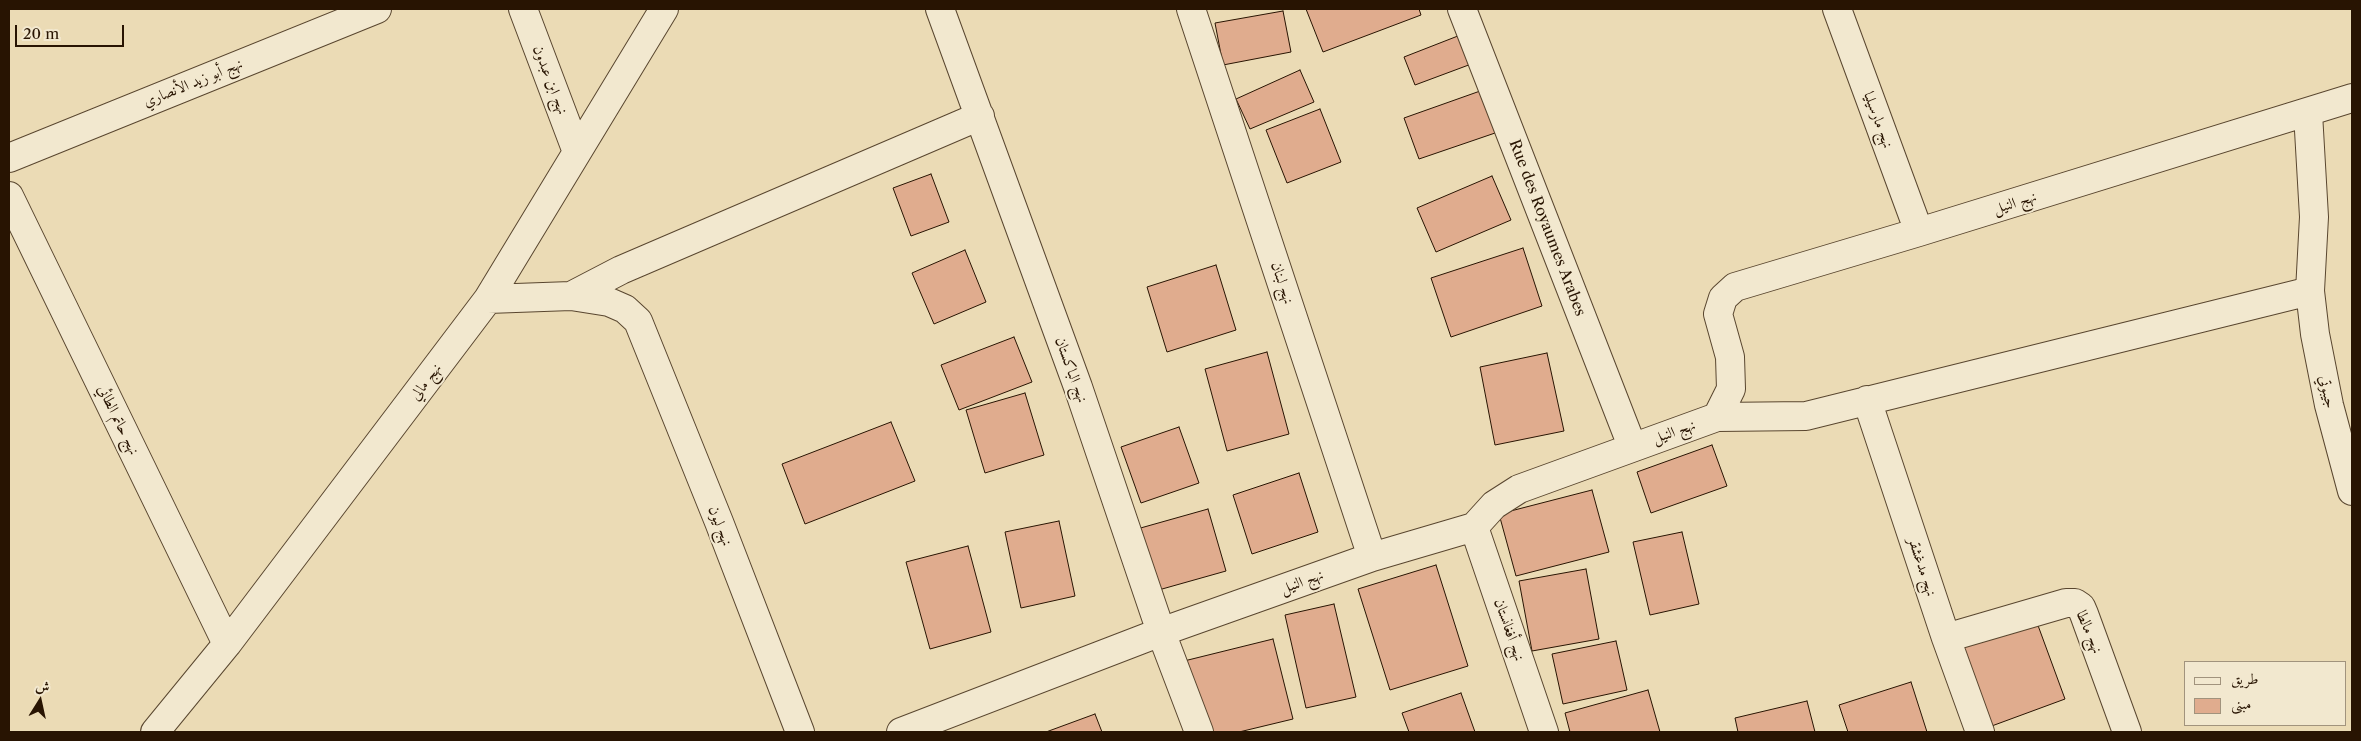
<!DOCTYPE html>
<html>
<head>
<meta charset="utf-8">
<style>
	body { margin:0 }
	#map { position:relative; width:2361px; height:741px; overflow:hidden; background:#ebdbb5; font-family:"Libre Caslon Text",Amiri,serif }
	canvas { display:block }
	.frame { position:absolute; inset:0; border:10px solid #281402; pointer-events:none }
	.legend { position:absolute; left:2184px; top:661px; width:162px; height:65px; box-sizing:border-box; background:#f2e8cf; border:1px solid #a1937d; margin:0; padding:6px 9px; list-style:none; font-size:15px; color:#281402 }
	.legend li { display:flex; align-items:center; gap:10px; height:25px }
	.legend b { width:25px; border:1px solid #a1937d }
	.north { position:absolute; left:15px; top:676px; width:50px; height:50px; -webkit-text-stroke:4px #f2e8cf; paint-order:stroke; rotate:10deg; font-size:14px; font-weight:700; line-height:20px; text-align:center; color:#281402 }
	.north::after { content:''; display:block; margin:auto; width:18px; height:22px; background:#281402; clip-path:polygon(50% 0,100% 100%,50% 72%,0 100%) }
	.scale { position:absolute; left:15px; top:25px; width:109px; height:22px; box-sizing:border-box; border:2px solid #281402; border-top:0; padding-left:6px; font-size:15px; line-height:18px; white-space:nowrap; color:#281402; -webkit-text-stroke:4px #f2e8cf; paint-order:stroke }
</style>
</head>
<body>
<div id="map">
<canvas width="2361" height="741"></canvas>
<div class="frame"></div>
<ul class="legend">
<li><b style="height:6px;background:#f2e8cf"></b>طريق</li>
<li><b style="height:14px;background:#e0ac8e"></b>مبنى</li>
</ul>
<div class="north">ش</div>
<div class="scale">20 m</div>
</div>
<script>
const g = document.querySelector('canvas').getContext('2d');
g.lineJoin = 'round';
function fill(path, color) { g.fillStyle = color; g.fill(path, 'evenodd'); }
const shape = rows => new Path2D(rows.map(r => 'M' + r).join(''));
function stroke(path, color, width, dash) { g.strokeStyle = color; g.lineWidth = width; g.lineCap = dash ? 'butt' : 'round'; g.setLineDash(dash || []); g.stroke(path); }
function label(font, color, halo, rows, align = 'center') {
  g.font = font + ' "Libre Caslon Text",Amiri,serif'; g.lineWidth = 4; g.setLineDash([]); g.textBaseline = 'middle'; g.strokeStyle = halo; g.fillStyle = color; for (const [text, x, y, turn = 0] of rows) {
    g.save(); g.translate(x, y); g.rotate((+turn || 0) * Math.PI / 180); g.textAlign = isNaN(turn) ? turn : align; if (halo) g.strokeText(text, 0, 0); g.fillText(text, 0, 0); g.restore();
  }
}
const building = shape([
	[1306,9,1419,9,1421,15,1323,52,1306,9],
	[1283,11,1291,52,1223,65,1215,23,1283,11],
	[1463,34,1474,63,1415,85,1404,57,1463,34],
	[1300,70,1314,102,1250,129,1236,99,1300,70],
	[1483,90,1498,132,1419,159,1404,118,1483,90],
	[1320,109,1341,162,1287,183,1266,130,1320,109],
	[931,174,949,222,911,236,893,188,931,174],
	[1492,176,1511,220,1436,252,1417,208,1492,176],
	[1523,248,1542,306,1451,337,1431,278,1523,248],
	[965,250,986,302,934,324,912,273,965,250],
	[1216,265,1236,330,1167,352,1147,287,1216,265],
	[1014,337,1032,382,959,410,941,365,1014,337],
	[1267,352,1289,434,1227,451,1205,369,1267,352],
	[1547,353,1564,431,1495,445,1480,367,1547,353],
	[1025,393,1044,455,985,473,966,410,1025,393],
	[891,422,915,481,805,524,782,464,891,422],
	[1179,427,1199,483,1141,503,1121,447,1179,427],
	[1712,445,1727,486,1651,513,1637,472,1712,445],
	[1299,473,1318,532,1252,554,1233,495,1299,473],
	[1592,490,1609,552,1516,576,1499,514,1592,490],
	[1208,509,1226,571,1155,591,1137,529,1208,509],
	[1059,521,1075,596,1021,608,1005,532,1059,521],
	[1682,532,1699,604,1650,615,1633,542,1682,532],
	[968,546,991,632,930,649,906,562,968,546],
	[1436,565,1468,666,1390,690,1358,589,1436,565],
	[1586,569,1599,639,1532,651,1519,581,1586,569],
	[1334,604,1356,697,1306,708,1285,615,1334,604],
	[2036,620,2065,699,1989,727,1960,648,2036,620],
	[1273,639,1293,719,1239,732,1202,732,1184,661,1273,639],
	[1616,641,1627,690,1563,704,1552,654,1616,641],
	[1911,682,1927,732,1848,732,1839,705,1911,682],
	[1648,690,1660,732,1570,732,1565,713,1648,690],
	[1461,693,1475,732,1409,732,1402,713,1461,693],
	[1807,701,1815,732,1738,732,1735,718,1807,701],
	[1095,714,1102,732,1046,732,1095,714]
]);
const street = shape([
	[523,9,577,152],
	[940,9,1078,387,1161,632,1199,732],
	[1191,9,1372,557],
	[1462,9,1632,446],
	[1837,9,1919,232],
	[2308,113,2314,217,2310,291,2315,334,2329,405,2352,491],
	[9,158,377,9],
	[9,196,227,644],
	[571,296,621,270,980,116],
	[488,299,571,296,609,302,625,309,638,321,719,522,800,732],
	[1867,400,1946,638,1980,732],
	[1717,417,1806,416,2310,291],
	[1474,527,1544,732],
	[1946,638,2066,603,2075,603,2081,607,2084,614,2127,732],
	[155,732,227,644,488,299,664,9],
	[901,732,1161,632,1372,557,1474,527,1494,505,1519,489,1717,417,1731,389,1730,357,1718,314,1723,298,1735,287,1919,232,2352,98]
]);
const streetNames = [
	["نهج ابن عبدون",550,80,69],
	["نهج أبو زيد الأنصاري",193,83,-22],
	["نهج مارسيليا",1878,120,70],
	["نهج النيل",2015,203,-17],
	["Rue des Royaumes Arabes",1547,228,69],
	["نهج لبنان",1282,283,72],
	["نهج الباكستان",1071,370,70],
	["نهج مالي",426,382,-53],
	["جيبوتي",2327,392,78],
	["نهج حاتم الطائي",118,420,64],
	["نهج النيل",1674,432,-19],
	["نهج ليون",720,526,69],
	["نهج مدغشقر",1922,567,72],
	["نهج النيل",1302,582,-20],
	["نهج أفغانستان",1509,630,71],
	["نهج مالطا",2089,632,67]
];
fill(building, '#e0ac8e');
stroke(building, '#281402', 1);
stroke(street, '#59462f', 30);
stroke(street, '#f2e8cf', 28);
label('15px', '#281402', '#f2e8cf', streetNames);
</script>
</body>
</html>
